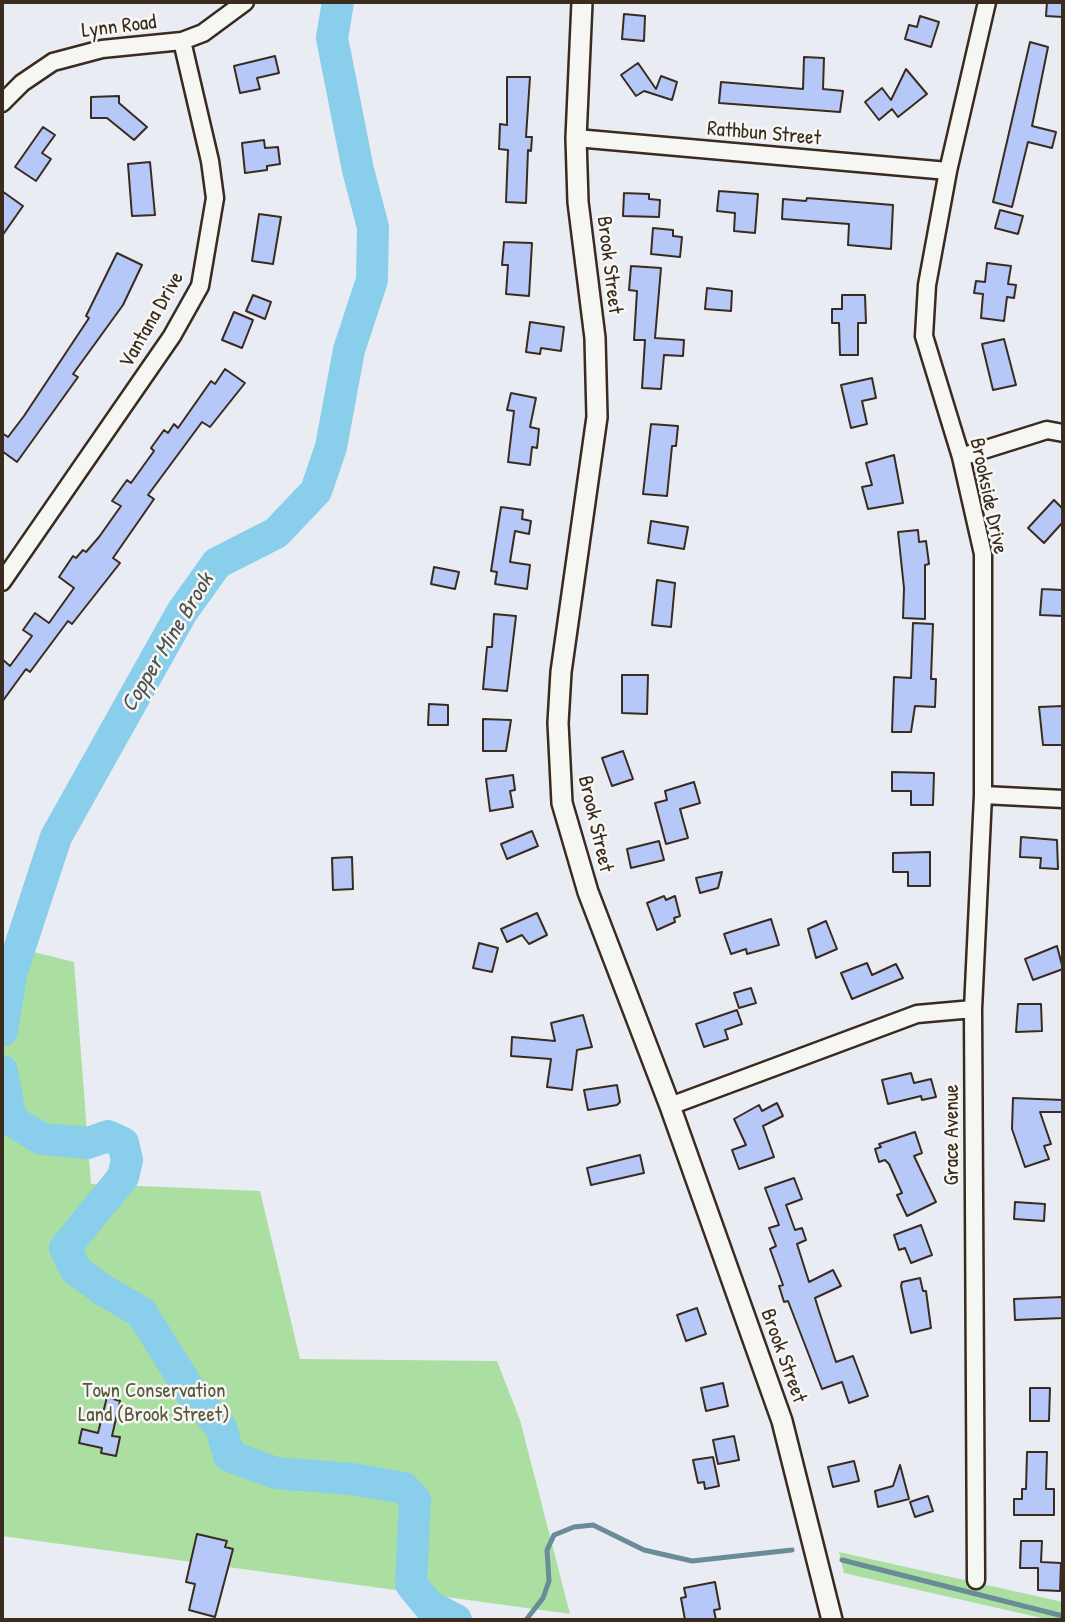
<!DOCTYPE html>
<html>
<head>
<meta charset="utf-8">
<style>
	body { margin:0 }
	#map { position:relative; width:1065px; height:1622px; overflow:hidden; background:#e9edf3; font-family:"Patrick Hand",sans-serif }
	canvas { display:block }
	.frame { position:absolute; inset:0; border:4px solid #3b2a1e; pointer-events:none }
</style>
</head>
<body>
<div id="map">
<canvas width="1065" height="1622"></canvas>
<div class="frame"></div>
</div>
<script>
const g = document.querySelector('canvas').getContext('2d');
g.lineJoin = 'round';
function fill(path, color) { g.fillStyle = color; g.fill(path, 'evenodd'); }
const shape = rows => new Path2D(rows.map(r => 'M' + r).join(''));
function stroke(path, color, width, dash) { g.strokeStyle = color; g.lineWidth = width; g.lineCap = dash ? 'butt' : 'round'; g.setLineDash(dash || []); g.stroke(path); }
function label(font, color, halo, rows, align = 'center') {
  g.font = font + ' "Patrick Hand",sans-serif'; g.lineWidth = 5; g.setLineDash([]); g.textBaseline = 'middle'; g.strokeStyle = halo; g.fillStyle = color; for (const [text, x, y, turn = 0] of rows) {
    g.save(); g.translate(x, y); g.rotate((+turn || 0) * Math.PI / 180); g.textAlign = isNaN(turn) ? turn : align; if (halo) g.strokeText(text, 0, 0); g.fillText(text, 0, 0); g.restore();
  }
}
const green = shape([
	[2,944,74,962,91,1184,260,1191,300,1359,497,1361,520,1420,570,1614,2,1536],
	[839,1552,1063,1602,1063,1620,1050,1620,844,1573]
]);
const stream = shape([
	[842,1560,1063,1616],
	[526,1620,543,1598,549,1581,547,1550,554,1535,574,1527,593,1525,644,1550,692,1561,792,1550]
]);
const river = shape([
	[2,1031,11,974,56,837,182,612,217,563,276,533,316,491,331,447,349,350,372,280,373,227,358,170,332,38,338,2],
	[2,1071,11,1120,42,1139,88,1143,108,1136,123,1143,127,1160,123,1177,65,1248,76,1270,103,1290,141,1312,193,1395,221,1427,229,1456,276,1473,352,1479,404,1488,415,1500,411,1584,429,1606,456,1620]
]);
const building = shape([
	[1047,2,1063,2,1063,17,1046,16,1047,2],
	[624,14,645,16,644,41,622,39,624,14],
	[920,16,939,22,931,47,905,39,909,25,917,27,920,16],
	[1030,42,1048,47,1032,126,1056,132,1052,148,1028,142,1012,207,993,202,1030,42],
	[275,56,279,73,257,78,260,89,240,93,234,66,275,56],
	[804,57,824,58,823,89,843,91,840,112,719,103,721,82,803,89,804,57],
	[638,63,656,89,661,76,677,82,672,100,644,91,636,96,621,75,638,63],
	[906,69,927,94,898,117,892,109,879,120,865,102,882,88,891,100,906,69],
	[507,77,530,77,526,137,532,137,531,151,528,150,526,203,506,202,508,150,499,149,500,124,507,125,507,77],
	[119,96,119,103,147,127,134,140,107,118,91,118,91,97,119,96],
	[43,127,55,135,42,153,51,159,36,181,15,167,43,127],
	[264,140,265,148,278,147,280,164,267,166,267,170,245,173,242,143,264,140],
	[150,162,155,215,132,216,128,164,150,162],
	[2,191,23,206,2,236,2,191],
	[719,191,758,194,755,233,734,231,735,213,717,211,719,191],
	[624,193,649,194,649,199,660,200,659,217,623,216,624,193],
	[807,198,893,205,891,249,848,245,849,224,782,219,783,199,806,201,807,198],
	[1000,210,1023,216,1018,234,995,228,1000,210],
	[259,214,281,217,273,264,252,261,259,214],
	[653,228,673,230,673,236,682,237,680,257,651,254,653,228],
	[504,242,532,243,529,296,506,294,508,265,502,265,504,242],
	[117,253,142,265,123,305,73,374,78,377,17,462,2,451,2,433,8,437,24,416,89,318,86,316,117,253],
	[987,263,1011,266,1008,284,1016,285,1014,298,1007,297,1004,321,981,318,983,294,974,293,976,281,985,282,987,263],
	[631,266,661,268,655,338,684,340,683,356,664,355,661,389,642,388,645,340,634,340,637,291,629,290,631,266],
	[707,288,732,291,731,311,705,309,707,288],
	[253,295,271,302,265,319,246,311,253,295],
	[842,295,865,295,866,323,858,323,858,355,840,355,839,323,832,323,832,309,842,309,842,295],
	[234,312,253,320,242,348,222,340,234,312],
	[530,322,564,327,561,351,541,348,540,354,526,352,530,322],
	[1004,339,1016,385,993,390,982,344,1004,339],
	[225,369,245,383,210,427,202,422,148,495,154,499,113,558,120,563,72,624,68,621,30,672,26,669,2,702,2,659,10,666,32,636,23,630,35,613,49,623,74,588,59,577,73,556,76,558,83,550,86,552,99,537,121,506,112,501,127,480,131,483,154,451,151,448,164,430,168,433,174,424,178,428,211,381,215,384,225,369],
	[872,378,876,398,862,401,867,424,851,428,841,385,872,378],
	[511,393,536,398,530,427,539,429,537,448,532,447,530,465,508,462,514,411,507,410,511,393],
	[651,424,678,426,676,446,672,446,667,496,643,494,651,424],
	[894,455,903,503,868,509,862,487,872,485,866,463,894,455],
	[1054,500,1063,509,1063,522,1044,543,1028,528,1054,500],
	[501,507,523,510,522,519,531,521,529,534,515,531,510,562,530,565,527,589,495,584,497,572,491,571,501,507],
	[651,521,688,527,684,549,648,543,651,521],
	[918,530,919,542,926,541,929,564,925,565,925,619,903,618,904,588,898,532,918,530],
	[434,567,459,572,455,589,431,584,434,567],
	[657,580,675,583,671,627,652,625,657,580],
	[1042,589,1063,590,1063,616,1040,615,1042,589],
	[494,614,516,616,507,691,483,689,487,647,492,647,494,614],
	[913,623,933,624,931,679,936,679,935,707,915,706,911,732,892,732,894,677,911,678,913,623],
	[622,675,648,675,647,714,622,713,622,675],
	[429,704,448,705,448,725,428,725,429,704],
	[1063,706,1063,745,1043,745,1039,707,1063,706],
	[483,719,511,720,506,751,483,751,483,719],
	[623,751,633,779,612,786,602,758,623,751],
	[892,772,934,773,933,805,911,805,911,791,892,791,892,772],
	[513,775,515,790,510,791,513,807,490,811,486,779,513,775],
	[694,782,700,803,680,809,688,838,666,844,655,803,667,800,665,791,694,782],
	[532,831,538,846,507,859,501,844,532,831],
	[1021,837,1057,840,1058,869,1040,868,1041,858,1020,857,1021,837],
	[659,841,664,860,631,868,627,849,659,841],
	[930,852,930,886,908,886,908,872,893,872,893,853,930,852],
	[352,857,353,889,333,890,332,858,352,857],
	[722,872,718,888,700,893,696,878,722,872],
	[664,896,666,900,675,896,680,916,674,918,675,922,657,930,647,903,664,896],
	[537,913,547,935,529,944,522,935,507,942,501,929,537,913],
	[771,919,779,945,747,954,746,949,731,954,724,934,771,919],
	[826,921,837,949,816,958,808,929,826,921],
	[479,943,498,948,492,972,473,968,479,943],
	[1057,946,1063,969,1033,980,1025,959,1057,946],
	[867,963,872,975,896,964,903,978,852,999,841,973,867,963],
	[751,988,756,1003,739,1008,734,993,751,988],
	[1018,1004,1041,1004,1042,1031,1016,1032,1018,1004],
	[737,1010,742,1024,725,1030,728,1039,704,1047,696,1024,737,1010],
	[583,1015,592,1047,577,1050,572,1090,547,1087,551,1059,511,1056,512,1037,555,1041,551,1023,583,1015],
	[911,1073,914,1083,931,1079,936,1097,922,1100,921,1096,888,1104,882,1080,911,1073],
	[617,1085,620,1102,617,1105,588,1110,584,1090,617,1085],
	[1013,1098,1063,1100,1063,1112,1040,1112,1051,1144,1044,1146,1049,1159,1025,1167,1012,1129,1013,1098],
	[777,1103,783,1116,763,1126,774,1157,739,1169,732,1150,746,1145,734,1119,759,1105,762,1111,777,1103],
	[915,1132,922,1153,914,1156,936,1202,907,1216,897,1195,902,1193,889,1164,885,1160,879,1162,875,1149,881,1147,879,1144,915,1132],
	[640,1155,644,1173,591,1185,587,1168,640,1155],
	[794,1178,802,1199,786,1205,795,1230,802,1228,806,1240,797,1244,809,1282,833,1270,841,1286,815,1298,819,1311,836,1362,853,1356,868,1396,849,1403,842,1382,822,1389,788,1301,784,1302,779,1286,783,1285,770,1249,776,1246,769,1228,779,1225,765,1188,794,1178],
	[1015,1202,1045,1204,1044,1221,1014,1219,1015,1202],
	[921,1225,932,1255,911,1263,905,1248,899,1250,894,1235,921,1225],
	[920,1278,923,1291,926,1291,931,1328,911,1333,901,1286,902,1282,920,1278],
	[1063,1297,1063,1318,1015,1320,1014,1299,1063,1297],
	[697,1308,706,1334,686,1341,677,1315,697,1308],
	[723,1383,728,1406,706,1411,701,1388,723,1383],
	[1030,1388,1050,1388,1049,1421,1030,1421,1030,1388],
	[107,1397,120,1401,112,1436,120,1437,116,1456,101,1453,102,1448,79,1443,82,1429,98,1433,107,1397],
	[734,1436,739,1460,718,1464,713,1440,734,1436],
	[1027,1452,1047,1452,1046,1489,1054,1489,1054,1515,1014,1515,1014,1499,1022,1499,1022,1489,1026,1489,1027,1452],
	[713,1457,719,1486,705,1489,704,1482,698,1483,693,1460,713,1457],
	[854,1461,859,1481,833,1487,828,1467,854,1461],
	[900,1465,909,1499,878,1507,875,1491,893,1486,900,1465],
	[928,1496,933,1511,915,1517,910,1502,928,1496],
	[197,1534,227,1541,225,1547,233,1549,215,1617,189,1610,195,1584,186,1582,197,1534],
	[1021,1541,1042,1541,1041,1562,1061,1563,1060,1591,1038,1590,1038,1568,1020,1568,1021,1541],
	[715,1582,720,1609,714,1610,716,1620,685,1620,681,1598,686,1597,684,1588,715,1582]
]);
const minor = shape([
	[2,103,22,83,53,62,102,49,182,41,203,33,245,2],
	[576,138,948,171],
	[961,457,1047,430,1063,433],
	[2,582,172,336,200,286,215,198,210,161,182,41],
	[983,795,1063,799],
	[670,1106,917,1014,973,1009],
	[976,1580,973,1009,983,795,983,554,961,457,924,336,927,285,948,171,987,2]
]);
const tertiary = shape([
	[582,2,576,138,578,202,595,338,597,417,561,672,558,723,562,803,588,892,670,1106,782,1421,832,1620]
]);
const streetNames = [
	["Lynn Road",119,27,-7],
	["Rathbun Street",764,134,5],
	["Brook Street",609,265,83],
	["Vantana Drive",152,320,-60],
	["Brookside Drive",988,496,78],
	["Brook Street",595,824,77],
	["Grace Avenue",952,1135,-90],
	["Brook Street",783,1356,70]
];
const parkNames = [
	["Town Conservation",154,1391],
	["Land (Brook Street)",154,1415]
];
const waterNames = [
	["Copper Mine Brook",168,643,-59]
];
fill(green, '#abdfa1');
stroke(stream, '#6a8c98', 5);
stroke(river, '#89ceea', 32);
fill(building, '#b6c8f7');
stroke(building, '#3b2a1e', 2);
stroke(minor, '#3b2a1e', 21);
stroke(tertiary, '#3b2a1e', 24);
stroke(minor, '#f6f6f2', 16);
stroke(tertiary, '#f6f6f2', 19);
label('21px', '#3b2a1e', '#f6f6f2', streetNames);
label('21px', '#57573f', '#f6f6f2', parkNames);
label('italic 23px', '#4e5351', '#f6f6f2', waterNames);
</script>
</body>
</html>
